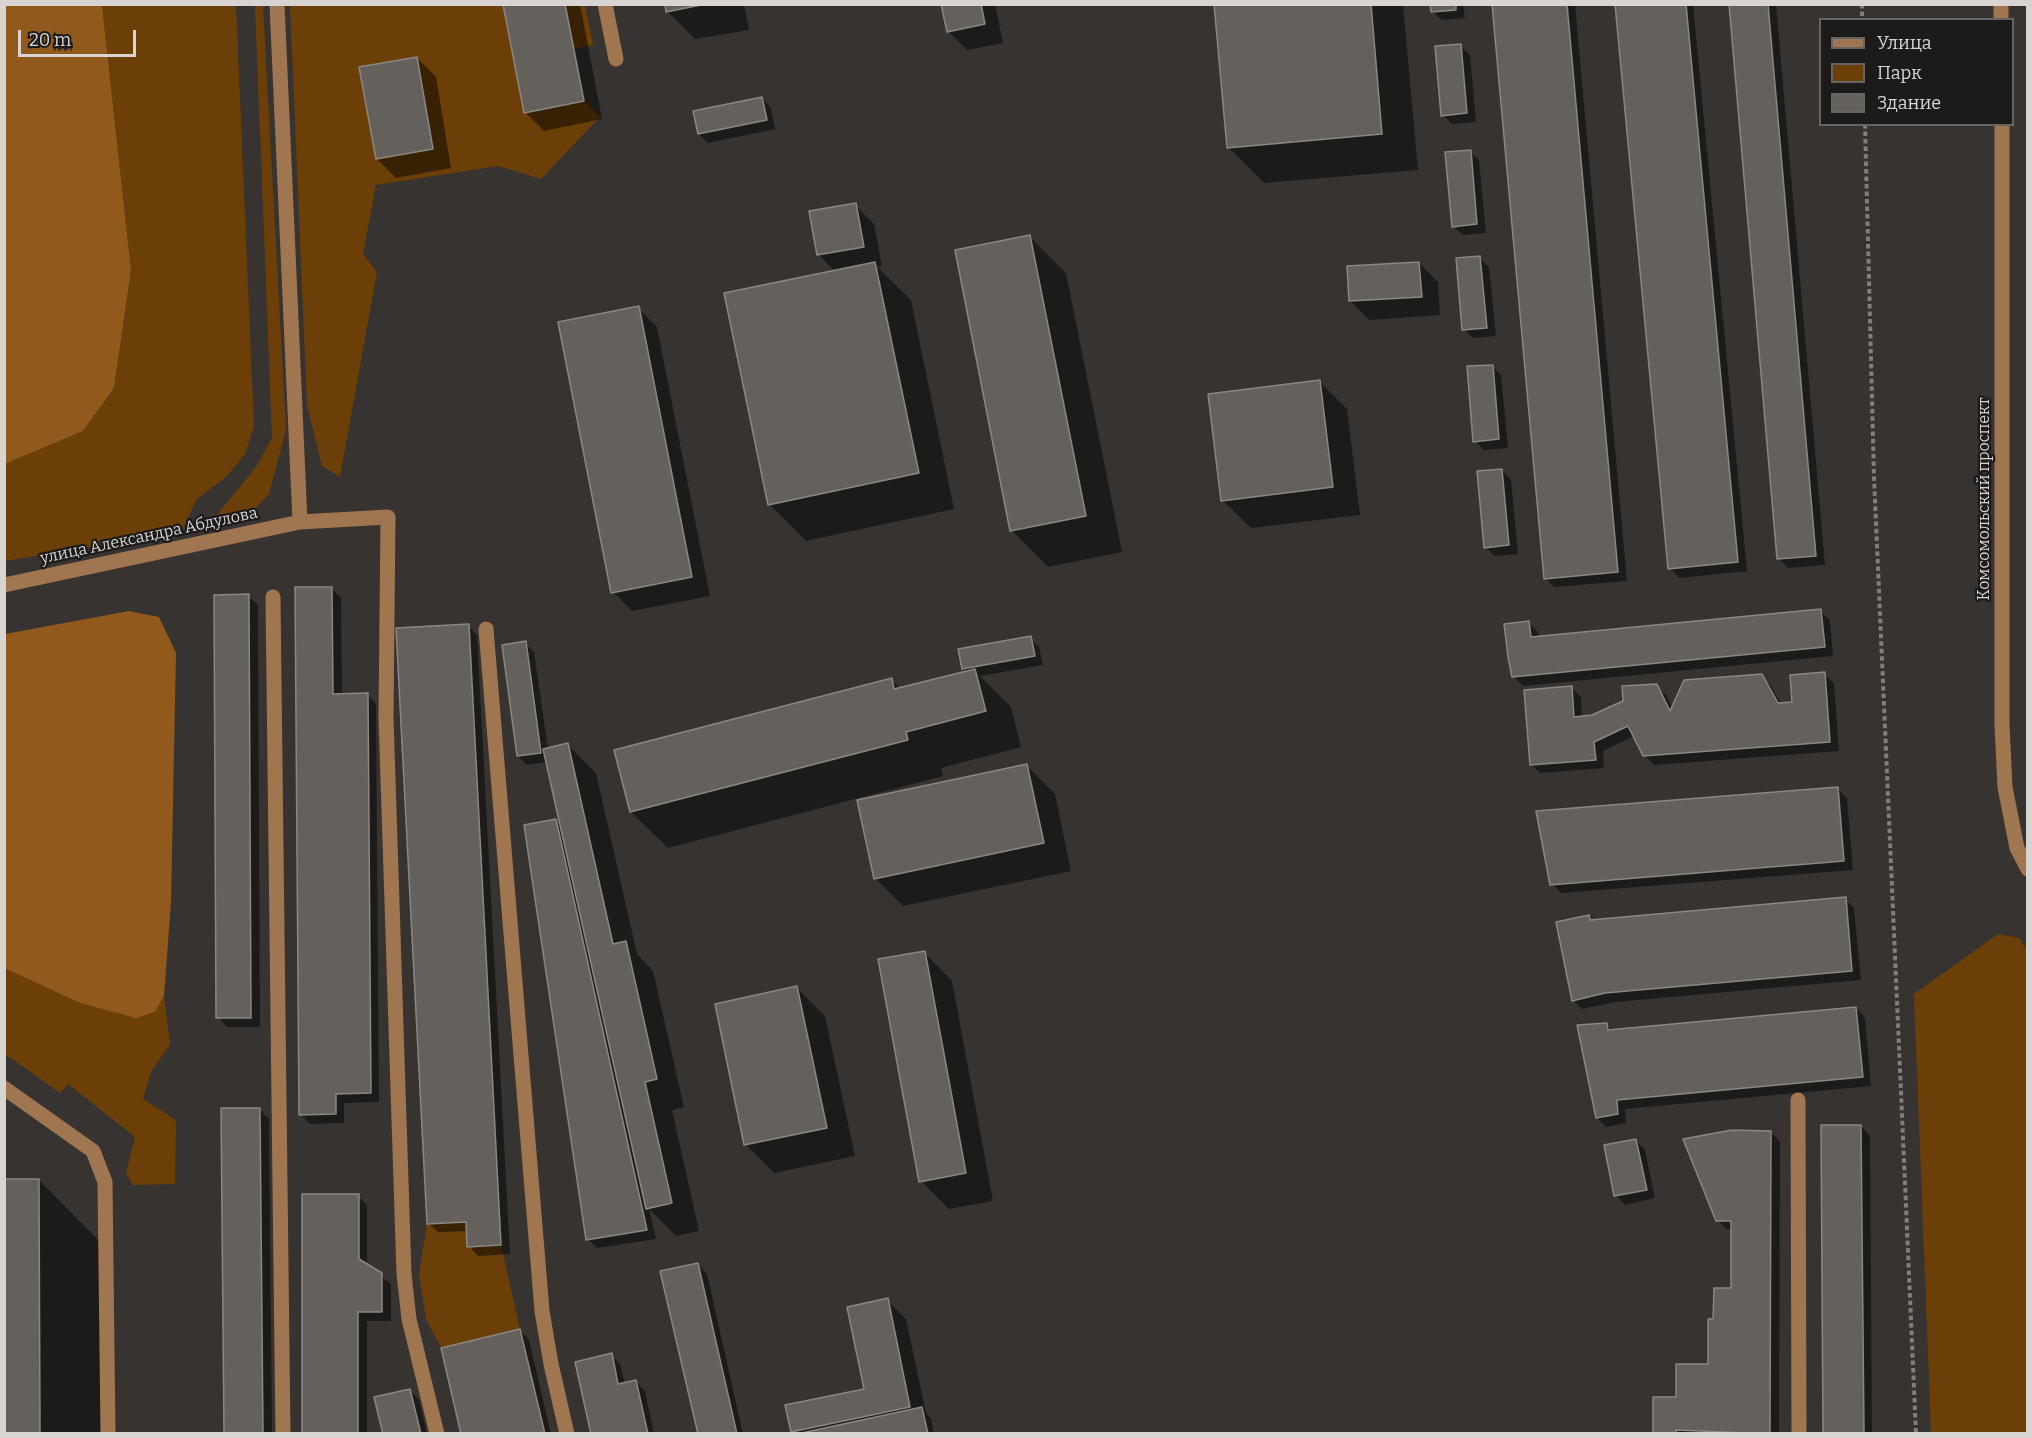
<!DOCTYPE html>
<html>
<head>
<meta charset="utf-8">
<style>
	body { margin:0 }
	#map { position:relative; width:2032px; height:1438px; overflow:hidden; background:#373330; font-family:Bitter,serif }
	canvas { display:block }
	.frame { position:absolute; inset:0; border:6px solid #d7d4d2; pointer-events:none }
	.legend { position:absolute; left:1819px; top:18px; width:195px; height:108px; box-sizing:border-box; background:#1d1b1a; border:2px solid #676564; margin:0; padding:8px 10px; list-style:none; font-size:18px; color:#d7d4d2 }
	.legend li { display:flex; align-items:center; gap:12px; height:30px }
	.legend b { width:30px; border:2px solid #676564 }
	.scale { position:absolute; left:18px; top:30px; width:118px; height:27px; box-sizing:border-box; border:3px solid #d7d4d2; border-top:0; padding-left:8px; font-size:18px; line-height:21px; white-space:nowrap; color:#d7d4d2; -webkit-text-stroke:4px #1d1b1a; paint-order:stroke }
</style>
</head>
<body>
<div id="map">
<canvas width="2032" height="1438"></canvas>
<div class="frame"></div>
<ul class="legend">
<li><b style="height:8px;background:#a07651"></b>Улица</li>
<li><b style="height:16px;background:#6c3e08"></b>Парк</li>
<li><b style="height:16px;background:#64605c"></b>Здание</li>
</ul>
<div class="scale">20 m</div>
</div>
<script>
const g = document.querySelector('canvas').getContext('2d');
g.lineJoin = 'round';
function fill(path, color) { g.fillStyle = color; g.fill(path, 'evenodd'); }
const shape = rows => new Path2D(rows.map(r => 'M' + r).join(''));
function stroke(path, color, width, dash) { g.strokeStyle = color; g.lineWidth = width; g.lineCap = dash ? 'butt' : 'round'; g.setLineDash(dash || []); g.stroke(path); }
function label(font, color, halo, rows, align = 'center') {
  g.font = font + ' Bitter,serif'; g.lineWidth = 4.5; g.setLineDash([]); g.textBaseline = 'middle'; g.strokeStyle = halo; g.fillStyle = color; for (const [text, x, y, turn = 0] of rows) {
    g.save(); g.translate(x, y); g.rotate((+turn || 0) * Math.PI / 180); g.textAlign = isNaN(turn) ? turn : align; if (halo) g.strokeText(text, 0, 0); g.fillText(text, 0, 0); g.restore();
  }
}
const green = shape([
	[102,5,236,5,254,426,245,454,227,476,197,499,181,532,5,561,5,464,83,431,114,388,131,270],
	[255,5,263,5,286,430,269,494,250,514,207,527,256,467,272,438],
	[290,5,503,5,524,112,584,101,600,117,541,179,498,166,376,185,363,254,377,272,340,477,322,466,307,405],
	[417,57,433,149,376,159,359,67],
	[565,5,585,5,593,45,574,49],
	[1998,934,2019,938,2027,950,2027,1433,1931,1433,1914,994],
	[5,968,80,1003,155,1012,164,996,170,1044,151,1072,143,1099,176,1120,175,1184,133,1185,126,1173,135,1137,68,1084,60,1093,5,1054],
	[466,1222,468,1247,501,1245,520,1329,441,1348,426,1319,419,1274,427,1224]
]);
const forest = shape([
	[5,4,102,5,131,270,114,388,83,431,5,464],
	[129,611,159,617,176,653,171,902,164,996,155,1012,136,1018,80,1003,4,968,5,634]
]);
const shadow = shape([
	[505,4,580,4,602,119,544,131,525,112],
	[666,4,744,4,749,30,695,39,667,11],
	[943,4,995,4,1003,43,967,50,948,31],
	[1215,4,1403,4,1418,170,1264,183,1228,147],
	[1432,4,1463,4,1465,18,1442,20,1432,11],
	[1494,4,1575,4,1627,581,1554,587,1545,578],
	[1616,4,1693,4,1747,571,1679,578,1670,568],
	[1731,4,1776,4,1825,565,1788,568,1779,558],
	[1460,46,1470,55,1476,122,1452,124,1443,115],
	[417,58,436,77,451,168,396,178,377,159],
	[762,98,771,108,775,129,708,143,699,134],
	[1470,151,1479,160,1486,233,1463,235,1453,226],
	[855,205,874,224,882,266,877,267,911,300,954,509,806,541,769,504,836,272,818,254],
	[1030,237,1066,273,1122,552,1048,567,1012,531],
	[1480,258,1489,267,1496,336,1473,338,1464,329],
	[1419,263,1438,282,1440,315,1369,320,1350,301],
	[638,308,657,327,710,596,632,611,613,592],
	[1492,366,1501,375,1508,448,1484,450,1475,441],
	[1319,381,1347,409,1360,515,1251,528,1222,500],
	[1502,470,1511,480,1518,554,1495,556,1485,547],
	[331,588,341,598,342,695,367,694,376,704,379,1102,344,1103,344,1123,310,1124,301,1114],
	[248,596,258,605,260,1027,227,1027,218,1017],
	[1820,611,1830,620,1833,656,1523,686,1513,676,1529,623,1538,632,1539,638],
	[468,626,477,635,510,1254,478,1256,469,1246,468,1231,438,1232,428,1223],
	[1030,638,1039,647,1043,665,980,676,1011,707,1021,747,941,768,943,776,668,848,631,812,891,679,901,689,967,672,964,668],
	[525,643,534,652,548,749,568,745,596,773,637,954,653,971,684,1107,672,1110,699,1231,676,1236,649,1209,656,1239,597,1248,588,1239,556,821,562,827,547,762,527,765,518,756],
	[1824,674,1834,683,1839,751,1654,765,1644,755,1634,736,1603,751,1604,768,1540,773,1531,764,1572,688,1581,697,1582,718,1593,717,1656,685,1666,695,1673,709,1761,676,1771,686,1781,704,1794,703],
	[1027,766,1055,794,1071,871,903,906,875,878],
	[1838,789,1847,798,1853,870,1561,893,1552,884],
	[1845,899,1854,908,1861,980,1615,1002,1582,1009,1573,1000,1589,917,1593,921],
	[924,952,952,981,993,1201,949,1209,921,1181],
	[797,988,825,1016,855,1156,774,1173,746,1145],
	[1856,1008,1865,1018,1871,1086,1625,1109,1626,1123,1606,1127,1597,1118,1606,1024,1613,1031],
	[259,1109,269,1119,272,1434,226,1434],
	[1861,1126,1870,1136,1872,1434,1825,1434],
	[1771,1132,1780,1142,1779,1434,1655,1434,1677,1398,1709,1366,1715,1320,1732,1289,1733,1229,1727,1229,1717,1220],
	[1636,1140,1645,1150,1655,1198,1625,1205,1616,1195],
	[39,1180,102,1244,102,1434,4,1434],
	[358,1196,367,1205,367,1266,391,1284,391,1321,367,1321,367,1434,303,1434],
	[697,1264,707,1274,743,1434,699,1434],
	[887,1300,906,1319,926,1413,931,1418,934,1434,794,1434,792,1431,866,1390],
	[520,1330,529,1340,551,1434,462,1434],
	[611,1355,620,1364,625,1384,636,1382,645,1391,654,1434,593,1434],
	[410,1390,419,1400,427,1434,385,1434]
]);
const building = shape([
	[503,4,565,4,584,101,524,113,503,4],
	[665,4,706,4,666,12,665,4],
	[941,4,981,4,985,24,947,32,941,4],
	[1214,4,1371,4,1382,134,1227,148,1214,4],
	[1430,4,1456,4,1456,10,1431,12,1430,4],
	[1492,4,1567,4,1618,572,1544,579,1492,4],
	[1615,4,1686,4,1738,562,1668,569,1615,4],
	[1729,4,1768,4,1816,556,1777,559,1729,4],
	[1461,44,1467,113,1441,116,1435,46,1461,44],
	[417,57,433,149,376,159,359,67,417,57],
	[762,97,767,120,698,134,693,111,762,97],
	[1471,150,1477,224,1452,227,1445,152,1471,150],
	[856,203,864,247,817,255,809,211,856,203],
	[1030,235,1086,516,1010,531,955,250,1030,235],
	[1480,256,1487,328,1462,330,1456,258,1480,256],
	[875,262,919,473,768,505,724,293,875,262],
	[1419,262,1422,297,1349,301,1347,266,1419,262],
	[639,306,692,577,611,593,558,322,639,306],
	[1493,365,1499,439,1473,442,1467,366,1493,365],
	[1320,380,1333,487,1221,501,1208,394,1320,380],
	[1502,469,1509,545,1484,548,1477,471,1502,469],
	[295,587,332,587,333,694,368,693,371,1093,336,1094,336,1114,299,1115,295,587],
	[249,594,251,1018,216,1018,214,595,249,594],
	[1821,609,1825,647,1512,677,1508,657,1504,624,1529,621,1531,637,1821,609],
	[469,624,501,1245,467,1247,466,1222,427,1224,396,628,469,624],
	[1031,636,1035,656,962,669,958,649,1031,636],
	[526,641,541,753,517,756,502,645,526,641],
	[975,669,986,711,906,732,908,740,630,812,614,750,892,678,894,689,975,669],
	[1825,672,1830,742,1643,756,1628,726,1594,742,1596,760,1530,765,1524,690,1572,686,1574,717,1592,715,1623,701,1622,686,1657,684,1670,711,1684,680,1762,674,1778,703,1792,702,1790,675,1825,672],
	[568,743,613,944,626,941,657,1079,645,1082,672,1203,646,1209,543,749,568,743],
	[1027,764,1044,843,874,879,857,800,1027,764],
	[1838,787,1844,861,1550,885,1536,811,1838,787],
	[556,819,647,1230,586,1240,524,825,556,819],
	[1846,897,1852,971,1605,993,1572,1001,1556,922,1589,915,1590,920,1846,897],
	[925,951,966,1173,919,1182,878,959,925,951],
	[797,986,827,1128,744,1145,715,1004,797,986],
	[1856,1007,1863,1077,1617,1100,1618,1114,1596,1118,1577,1025,1607,1023,1608,1030,1856,1007],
	[221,1108,260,1108,263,1434,224,1434,221,1108],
	[1821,1125,1861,1125,1864,1434,1823,1434,1821,1125],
	[1732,1130,1771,1131,1770,1434,1676,1430,1676,1434,1653,1434,1653,1397,1676,1397,1676,1364,1708,1364,1708,1319,1713,1319,1714,1288,1731,1288,1731,1221,1716,1221,1683,1139,1732,1130],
	[1636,1139,1647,1190,1614,1196,1604,1145,1636,1139],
	[4,1179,39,1179,40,1434,4,1434,4,1179],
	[302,1194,359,1194,359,1259,382,1273,382,1312,358,1312,358,1434,302,1434,302,1194],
	[698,1263,737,1434,698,1434,660,1271,698,1263],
	[888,1298,910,1407,791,1432,785,1405,864,1389,847,1307,888,1298],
	[520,1329,545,1434,461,1434,441,1348,520,1329],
	[612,1353,618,1384,636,1380,648,1434,591,1434,575,1362,612,1353],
	[410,1389,421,1434,383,1434,374,1397,410,1389],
	[922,1407,928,1434,797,1434,922,1407]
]);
const path = shape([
	[1862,4,1862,20],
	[1865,124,1874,477,1916,1434]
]);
const minor = shape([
	[277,4,300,522],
	[605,4,616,59],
	[2001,4,2001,20],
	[2002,124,2002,725,2005,787,2017,848,2028,869],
	[4,585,300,522,388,517,386,717,404,1274,409,1319,437,1434],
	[273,597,283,1434],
	[486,629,542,1311,551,1364,567,1434],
	[4,1088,93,1151,105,1182,108,1434],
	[1798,1100,1799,1434]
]);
const streetNames = [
	["Комсомольский проспект",1985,499,-90],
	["улица Александра Абдулова",149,536,-12]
];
fill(green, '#6c3e08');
fill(forest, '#91591c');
fill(shadow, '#0007');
fill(building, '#64605c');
stroke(building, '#8b8783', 1.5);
stroke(path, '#817e7b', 4, [4.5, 3]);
stroke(minor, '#a07651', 15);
label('16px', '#d7d4d2', '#1d1b1a', streetNames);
</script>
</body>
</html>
